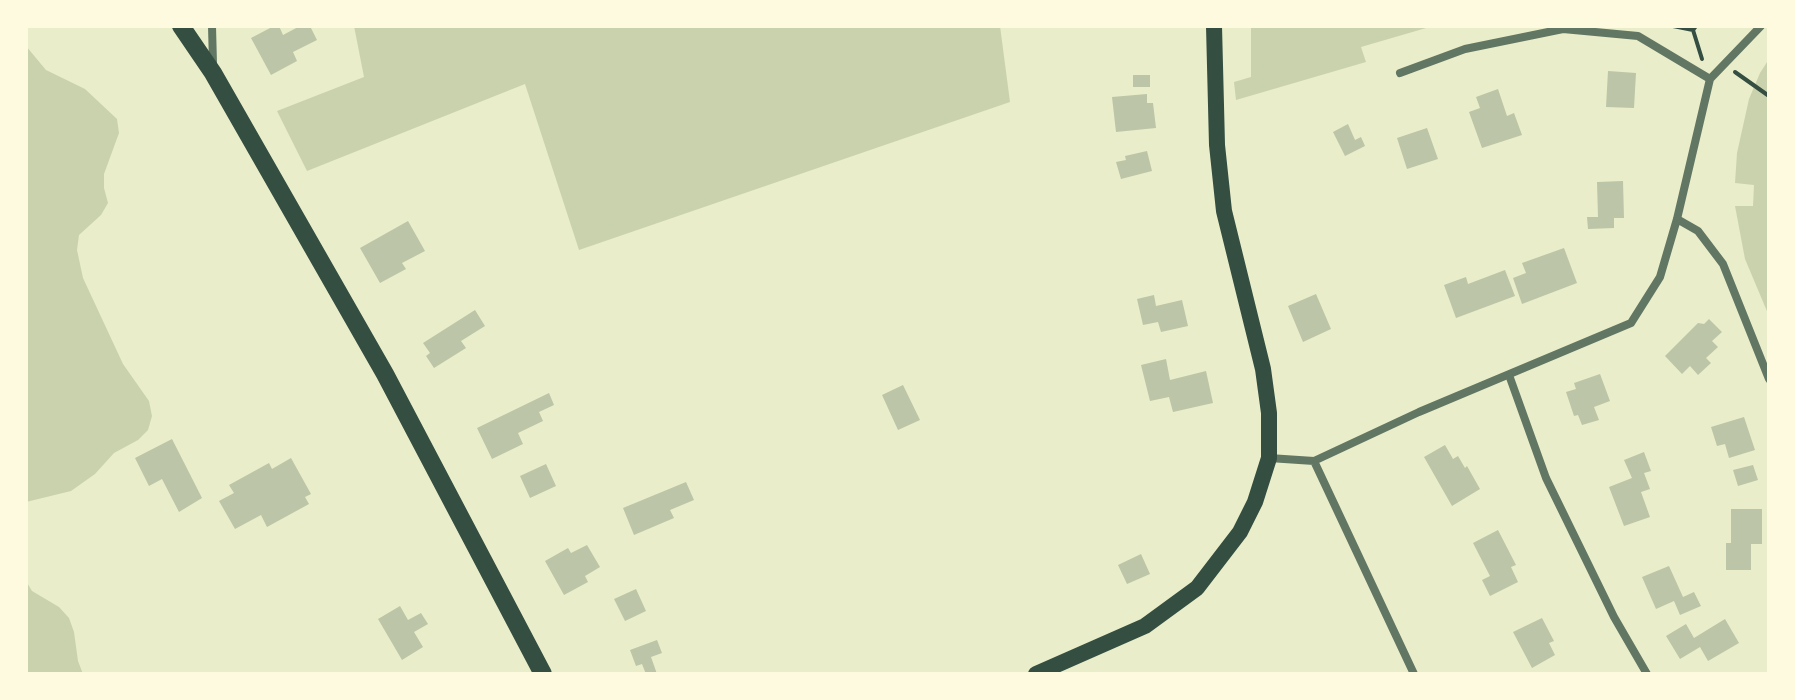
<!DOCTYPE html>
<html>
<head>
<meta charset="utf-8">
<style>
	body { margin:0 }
	#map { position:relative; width:1795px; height:700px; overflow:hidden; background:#e9edc9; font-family:Helvetica,sans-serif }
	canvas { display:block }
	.frame { position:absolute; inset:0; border:28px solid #fefae0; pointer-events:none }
</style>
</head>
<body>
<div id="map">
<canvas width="1795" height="700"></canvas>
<div class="frame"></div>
</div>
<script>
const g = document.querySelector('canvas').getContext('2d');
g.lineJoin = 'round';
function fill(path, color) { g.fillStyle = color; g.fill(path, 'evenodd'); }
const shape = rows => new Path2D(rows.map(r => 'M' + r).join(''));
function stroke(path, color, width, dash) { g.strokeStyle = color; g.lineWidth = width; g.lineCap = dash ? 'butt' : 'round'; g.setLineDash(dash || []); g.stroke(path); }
const green = shape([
	[354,26,1000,26,1010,102,579,250,525,84,307,171,277,111,364,77],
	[1251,26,1433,26,1361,47,1366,62,1236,100,1234,82,1251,77],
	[26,46,46,70,85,89,117,119,119,133,104,174,104,188,108,203,101,215,79,235,77,250,83,278,123,364,149,401,152,416,148,430,138,440,114,453,95,474,71,491,26,502],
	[1769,59,1769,316,1745,259,1735,206,1753,206,1754,185,1735,183,1737,153,1749,99,1760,73],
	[26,581,32,591,59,607,69,618,74,632,78,661,83,674,26,674]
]);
const building = shape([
	[274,26,279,26,283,35,300,26,310,26,317,40,293,52,297,61,271,75,251,38],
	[1608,71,1636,73,1634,108,1606,107],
	[1133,75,1150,75,1150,87,1133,87],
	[1498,89,1507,116,1514,113,1522,135,1482,148,1469,112,1480,108,1476,97],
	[1147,94,1147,103,1153,103,1156,128,1116,132,1112,97],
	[1348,124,1355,140,1361,137,1365,146,1345,156,1333,132],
	[1427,128,1438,159,1407,169,1397,138],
	[1147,151,1152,171,1121,179,1116,162,1126,160,1125,156],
	[1623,181,1624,218,1614,218,1614,228,1588,229,1587,217,1598,217,1597,182],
	[408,221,425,251,402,263,406,269,380,283,360,248],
	[1564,248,1577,283,1522,304,1513,278,1526,273,1522,263],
	[1505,270,1515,296,1456,318,1444,285,1466,277,1468,284],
	[1316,294,1331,329,1303,342,1288,306],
	[1154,295,1156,306,1182,300,1188,326,1161,332,1158,322,1143,325,1137,299],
	[475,310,485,326,461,341,466,348,434,368,426,356,430,353,423,343],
	[1709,319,1722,332,1712,341,1718,347,1706,358,1711,363,1698,375,1690,366,1682,374,1665,356,1698,323,1704,324],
	[1166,359,1170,380,1206,371,1213,403,1173,412,1169,397,1150,401,1141,365],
	[1600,374,1610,401,1594,407,1599,420,1582,425,1578,415,1574,416,1566,392,1576,389,1574,383],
	[903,385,920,420,898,430,882,395],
	[549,393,554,405,539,412,543,421,518,433,523,444,492,459,477,428],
	[1744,417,1755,450,1729,458,1725,444,1717,446,1711,427],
	[172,439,202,498,179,512,162,479,149,486,135,458],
	[1445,445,1453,459,1458,456,1465,468,1467,466,1480,489,1452,506,1424,457],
	[1644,452,1651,471,1644,473,1650,489,1641,492,1650,517,1624,526,1609,487,1632,478,1624,460],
	[291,458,311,494,305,497,309,504,267,527,261,515,235,529,219,501,234,493,229,485,269,463,272,469],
	[546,464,556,486,530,498,520,476],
	[1753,465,1758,480,1738,486,1733,470],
	[686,482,694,500,670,510,674,518,634,535,623,508],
	[1731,509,1762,509,1762,544,1751,544,1751,570,1726,570,1726,543,1731,543],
	[1498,530,1516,565,1511,567,1518,582,1490,596,1482,580,1490,576,1473,543],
	[587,545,600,567,585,576,588,582,564,595,545,561,568,548,571,553],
	[1141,554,1150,574,1127,584,1118,565],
	[1669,566,1683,597,1694,592,1701,606,1680,615,1674,601,1656,609,1642,577],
	[636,589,646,611,625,621,614,599],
	[400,606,408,620,421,613,428,624,414,632,423,647,402,660,378,619],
	[1542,618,1554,641,1549,643,1555,655,1532,668,1513,632],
	[1725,619,1739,643,1708,661,1700,647,1680,659,1666,636,1686,624,1694,638],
	[657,640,662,653,651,657,657,674,646,674,642,664,636,666,630,650]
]);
const path = shape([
	[1673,26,1693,30,1696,26],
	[1693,30,1702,59],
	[1735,72,1769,96]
]);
const minor = shape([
	[212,26,213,64],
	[1400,73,1465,49,1563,29,1638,36,1710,79],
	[1710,79,1761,26],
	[1677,219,1698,231,1723,264,1769,379],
	[1509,375,1546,478,1614,617,1647,674],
	[1269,458,1314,461,1419,412,1631,323,1660,277,1677,219,1710,79],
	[1314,461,1414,674]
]);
const secondary = shape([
	[1036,674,1145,626,1197,588,1240,532,1255,502,1269,458,1269,413,1263,369,1224,211,1217,145,1214,26]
]);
const primary = shape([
	[181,26,213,73,385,374,543,674]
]);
fill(green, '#cad2ad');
fill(building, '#bcc5a7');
stroke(path, '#344e41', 4);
stroke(minor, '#617663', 8);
stroke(secondary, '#344e41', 16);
stroke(primary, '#344e41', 18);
</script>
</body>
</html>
